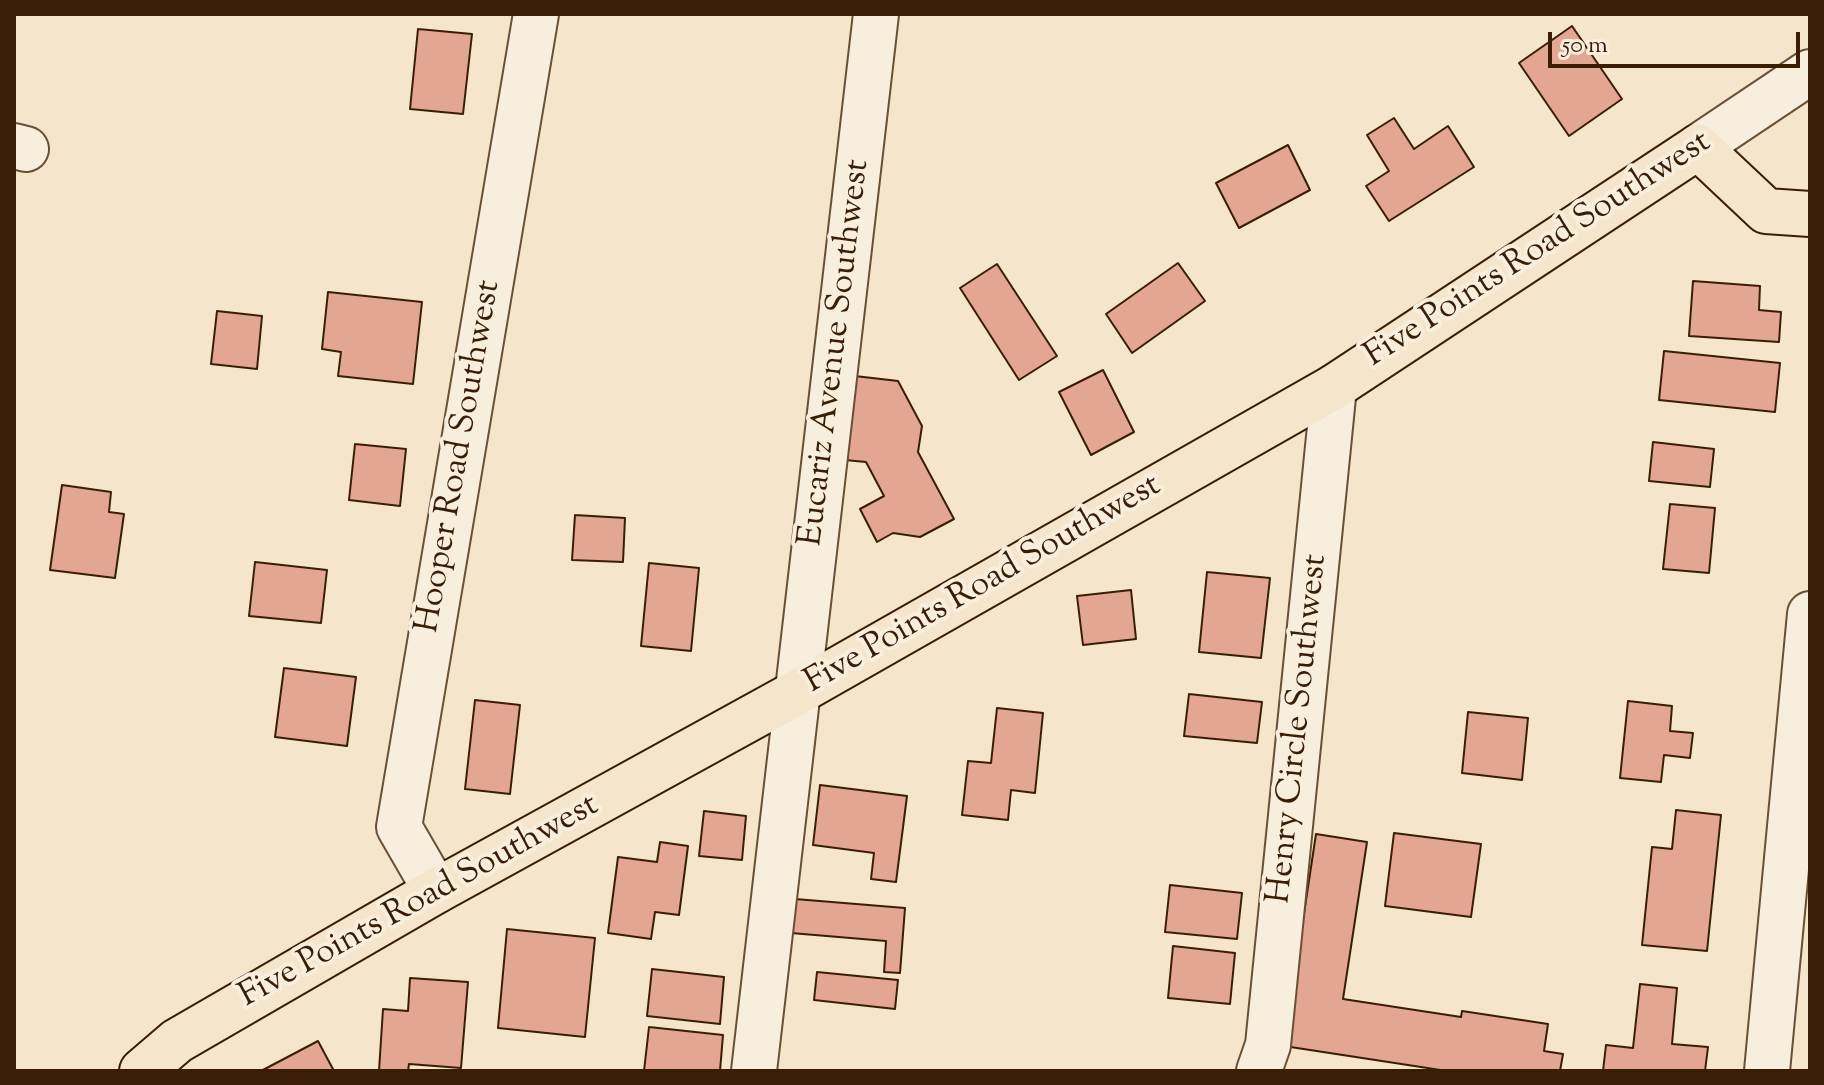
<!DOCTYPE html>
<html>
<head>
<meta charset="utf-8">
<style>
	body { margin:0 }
	#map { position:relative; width:1824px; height:1085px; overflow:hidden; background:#f5e5ca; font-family:"Sorts Mill Goudy",serif }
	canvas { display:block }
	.frame { position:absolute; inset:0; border:16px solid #391e05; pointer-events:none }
	.scale { position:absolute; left:1548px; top:32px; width:252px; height:36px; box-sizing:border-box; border:4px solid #391e05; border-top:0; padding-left:10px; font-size:24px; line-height:28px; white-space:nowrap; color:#391e05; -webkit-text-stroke:6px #f8eedd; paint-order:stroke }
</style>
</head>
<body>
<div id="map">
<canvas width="1824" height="1085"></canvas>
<div class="frame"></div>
<div class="scale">50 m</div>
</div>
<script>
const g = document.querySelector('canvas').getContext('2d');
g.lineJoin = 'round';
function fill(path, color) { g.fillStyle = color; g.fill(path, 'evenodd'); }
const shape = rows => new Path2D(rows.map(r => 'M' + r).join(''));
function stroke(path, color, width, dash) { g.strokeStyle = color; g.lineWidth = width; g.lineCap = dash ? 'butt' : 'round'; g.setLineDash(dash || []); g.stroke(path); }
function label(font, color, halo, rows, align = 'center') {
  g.font = font + ' "Sorts Mill Goudy",serif'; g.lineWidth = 8; g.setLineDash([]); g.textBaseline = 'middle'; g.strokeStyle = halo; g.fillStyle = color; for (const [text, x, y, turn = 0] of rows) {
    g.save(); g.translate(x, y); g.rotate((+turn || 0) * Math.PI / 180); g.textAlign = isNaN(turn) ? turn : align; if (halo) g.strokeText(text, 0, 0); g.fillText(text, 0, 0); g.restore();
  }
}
const building = shape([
	[1572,26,1622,99,1569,136,1519,63,1572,26],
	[418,29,472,34,463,114,410,109,418,29],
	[1394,118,1414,149,1448,126,1474,167,1389,221,1366,186,1389,171,1367,135,1394,118],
	[1288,145,1310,190,1239,228,1216,183,1288,145],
	[1178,263,1205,301,1132,353,1106,314,1178,263],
	[997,264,1057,356,1019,380,960,288,997,264],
	[1693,281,1760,286,1759,310,1781,312,1779,342,1689,336,1693,281],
	[328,292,422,302,413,384,338,376,341,352,322,349,328,292],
	[217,311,262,316,257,369,211,364,217,311],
	[1664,351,1780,363,1775,412,1659,400,1664,351],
	[1103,370,1134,432,1091,455,1059,392,1103,370],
	[855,376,898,381,922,426,918,452,954,519,920,537,893,533,877,542,860,509,884,496,866,462,845,460,855,376],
	[1653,442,1714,449,1710,487,1649,481,1653,442],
	[355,444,406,449,400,506,349,500,355,444],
	[62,485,111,492,109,512,124,514,115,578,50,570,62,485],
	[1670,504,1715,508,1709,573,1663,569,1670,504],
	[575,515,625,518,623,562,572,560,575,515],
	[255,562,327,570,321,623,249,616,255,562],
	[649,563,699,568,691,651,641,646,649,563],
	[1207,572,1270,578,1261,658,1199,652,1207,572],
	[1131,590,1136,639,1083,645,1077,596,1131,590],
	[284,668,356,677,347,746,275,737,284,668],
	[1189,694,1262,702,1257,743,1184,736,1189,694],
	[475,700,520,705,510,794,465,789,475,700],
	[1628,701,1672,706,1670,731,1693,733,1690,758,1664,755,1661,782,1620,778,1628,701],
	[997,708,1043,713,1035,793,1011,790,1008,820,962,815,968,761,991,763,997,708],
	[1468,712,1528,718,1522,780,1462,773,1468,712],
	[820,785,907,796,896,882,871,879,874,853,813,845,820,785],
	[1676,810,1721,815,1707,951,1642,945,1652,847,1672,849,1676,810],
	[704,811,746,816,742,860,699,856,704,811],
	[1394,833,1481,844,1471,917,1385,906,1394,833],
	[1316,834,1367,842,1343,999,1461,1017,1462,1011,1548,1024,1544,1051,1563,1054,1560,1071,1447,1071,1284,1046,1316,834],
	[660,842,688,846,679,915,655,912,651,939,608,933,618,857,657,862,660,842],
	[1170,885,1242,893,1237,939,1165,932,1170,885],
	[795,899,905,908,900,973,884,972,886,941,791,933,795,899],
	[507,929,595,938,585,1037,498,1028,507,929],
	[1173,946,1235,953,1230,1004,1168,998,1173,946],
	[652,969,724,977,720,1024,647,1016,652,969],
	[817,972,898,980,895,1009,814,1000,817,972],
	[410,978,468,982,461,1068,409,1064,408,1071,379,1071,383,1009,408,1011,410,978],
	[1640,984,1677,988,1672,1044,1708,1047,1705,1071,1603,1071,1606,1045,1633,1048,1640,984],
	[649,1027,723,1035,720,1071,644,1071,649,1027],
	[318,1041,334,1071,261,1071,318,1041]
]);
const minor = shape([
	[14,146,26,149],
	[1698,147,1810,72],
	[436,891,399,827,536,14],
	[754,1071,876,14],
	[1259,1071,1268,1045,1334,387],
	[1767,1071,1810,614]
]);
const major = shape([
	[142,1071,177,1041,436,891,798,692,1334,387,1698,147,1766,211,1810,214]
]);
const streetNames = [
	["Five Points Road Southwest",1539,251,-33],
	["Eucariz Avenue Southwest",837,353,-83],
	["Hooper Road Southwest",461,457,-80],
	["Five Points Road Southwest",984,586,-30],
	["Henry Circle Southwest",1300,729,-84],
	["Five Points Road Southwest",420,903,-29]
];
fill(building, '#e2a693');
stroke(building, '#391e05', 2);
stroke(minor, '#685036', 48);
stroke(major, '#391e05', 48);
stroke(minor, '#f8eedd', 44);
stroke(major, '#f5e5ca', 44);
label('34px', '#391e05', '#f8eedd', streetNames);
</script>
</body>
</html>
